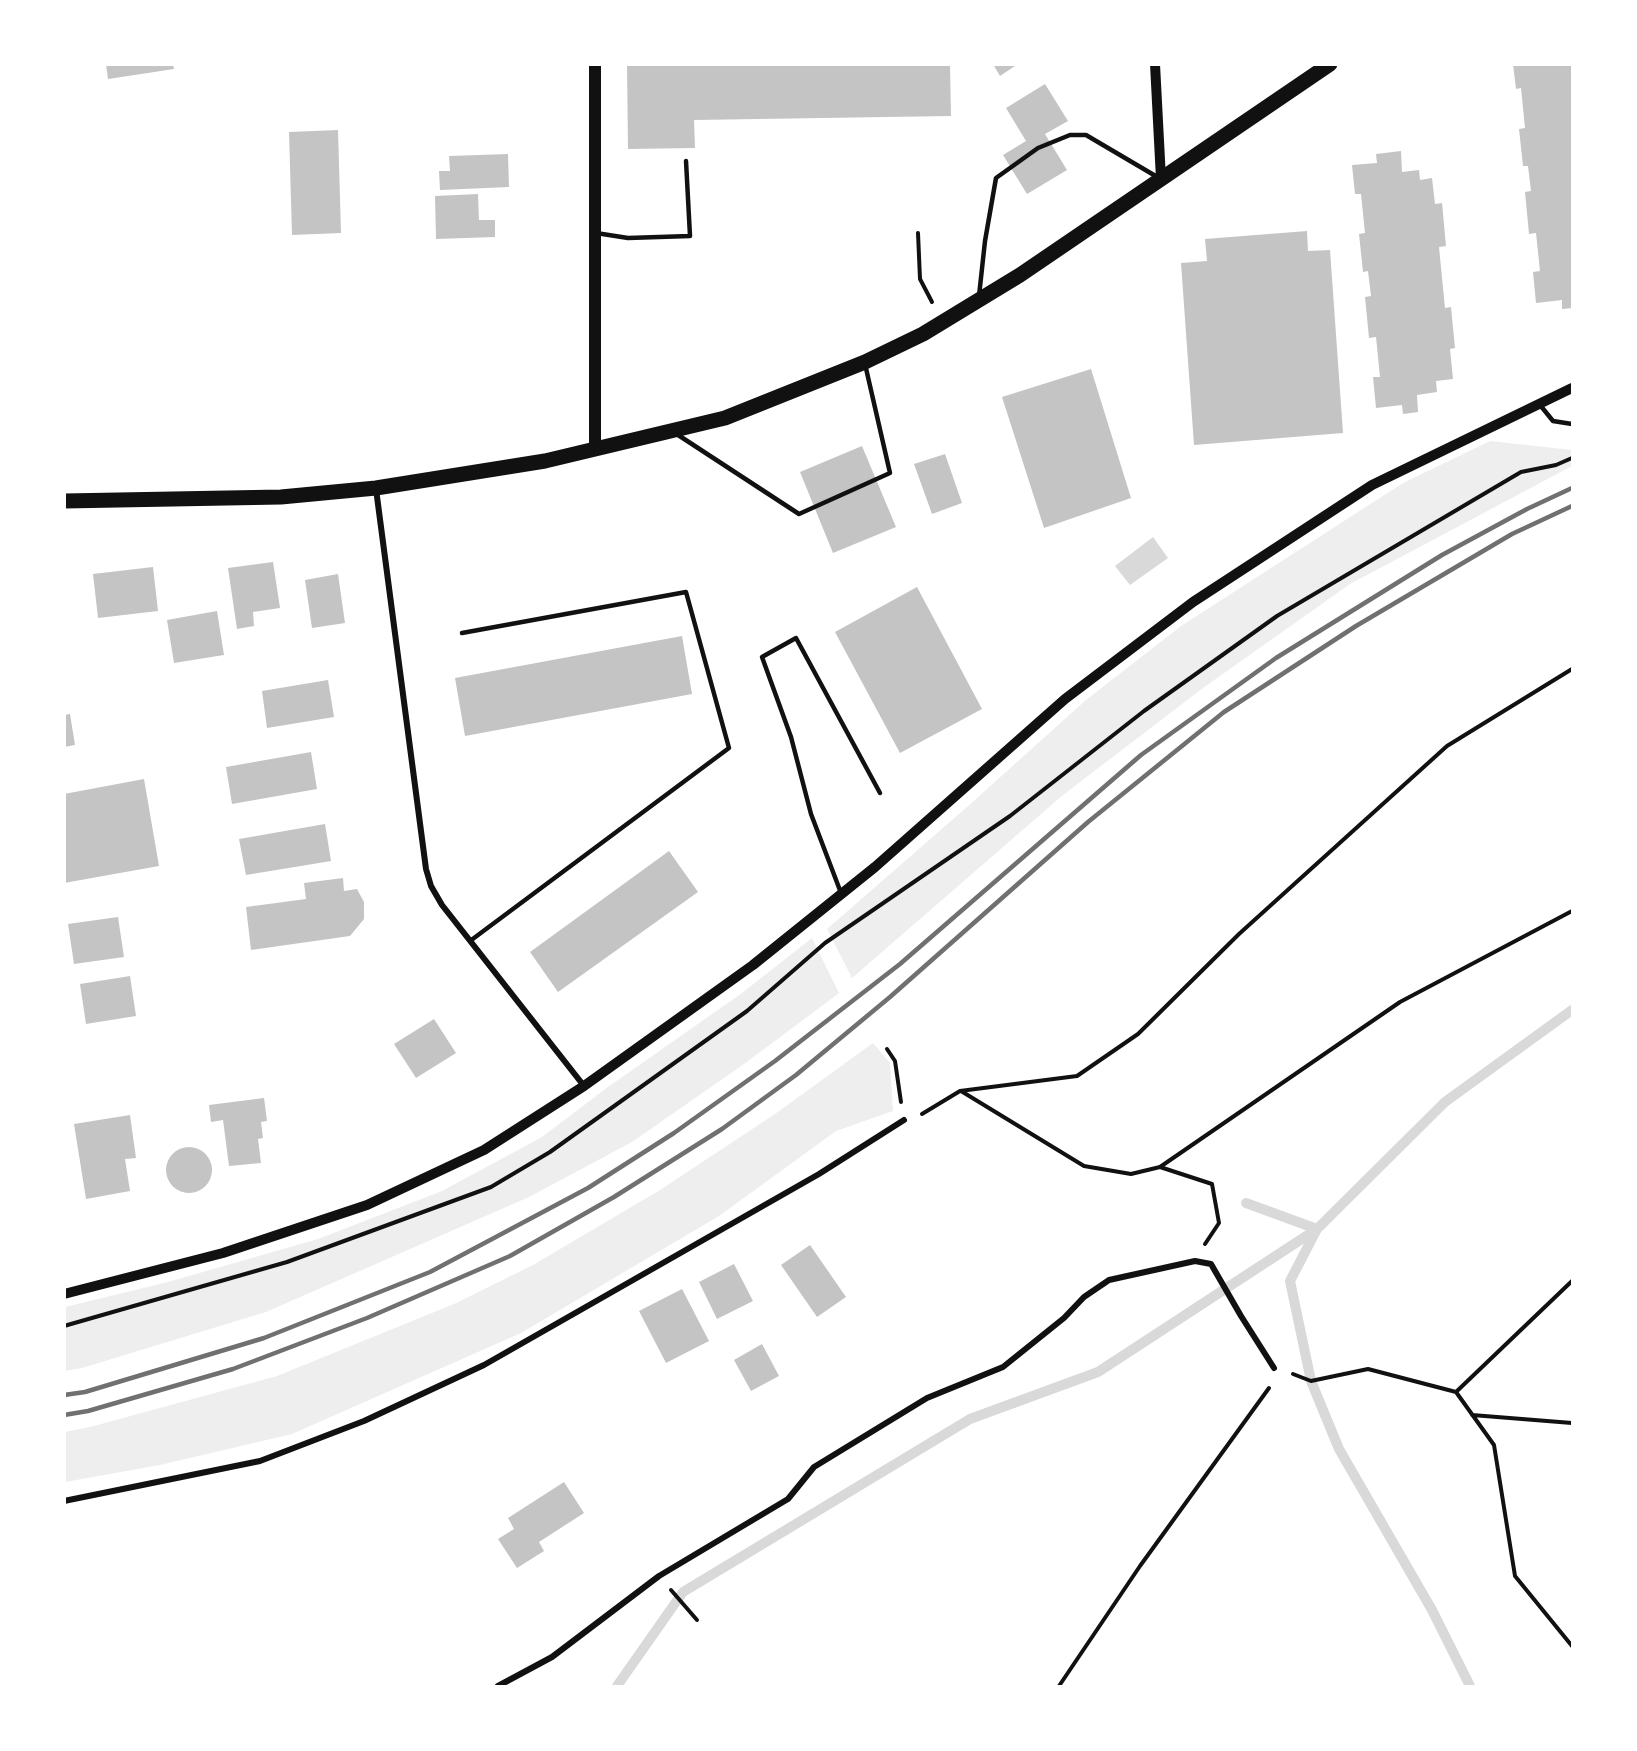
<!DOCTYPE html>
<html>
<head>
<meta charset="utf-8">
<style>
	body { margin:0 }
	#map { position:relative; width:1637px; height:1751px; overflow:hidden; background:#fff; font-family:Jost,sans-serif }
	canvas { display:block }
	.frame { position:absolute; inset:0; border:66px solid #fff; pointer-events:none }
</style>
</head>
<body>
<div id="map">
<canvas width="1637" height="1751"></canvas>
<div class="frame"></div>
</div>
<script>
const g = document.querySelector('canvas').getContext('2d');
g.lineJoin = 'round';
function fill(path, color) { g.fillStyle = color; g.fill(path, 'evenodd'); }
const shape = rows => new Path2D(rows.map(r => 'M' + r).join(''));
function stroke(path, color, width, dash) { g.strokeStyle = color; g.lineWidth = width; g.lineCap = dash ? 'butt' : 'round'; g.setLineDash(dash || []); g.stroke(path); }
const green = shape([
	[1490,441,1572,450,1572,466,1350,584,1203,688,1063,795,852,978,827,929,967,807,1086,700,1181,626,1403,483],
	[812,938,839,993,744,1064,632,1142,529,1197,266,1312,82,1368,65,1371,65,1307,168,1282,318,1239,442,1191,542,1137,608,1087,742,993],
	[873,1043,890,1063,893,1111,836,1131,719,1216,521,1333,292,1434,160,1465,65,1482,65,1432,90,1427,277,1376,454,1304,533,1265,660,1190,775,1114]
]);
const water = shape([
	[1153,537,1168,558,1130,585,1115,566]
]);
const stream = shape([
	[1246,1203,1317,1229,1290,1281,1311,1381,1339,1449,1432,1610,1470,1686],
	[617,1686,683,1592,970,1419,1098,1372,1317,1229,1445,1102,1572,1010]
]);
const building = shape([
	[106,64,173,64,174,69,108,79],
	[627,64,950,64,951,116,694,120,695,148,628,149],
	[993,64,1018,64,1000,76],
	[1513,64,1572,65,1572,308,1562,309,1562,300,1536,303,1533,272,1540,271,1536,233,1529,234,1525,192,1531,191,1528,166,1523,166,1519,129,1525,128,1521,88,1516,89],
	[1045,84,1068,121,1045,134,1067,170,1027,194,1003,155,1026,141,1006,108],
	[338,130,341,233,292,235,289,132],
	[1401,151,1402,172,1419,170,1420,180,1432,178,1435,204,1442,203,1446,246,1439,247,1445,308,1451,307,1455,348,1450,349,1453,379,1436,381,1437,392,1417,395,1418,412,1403,414,1402,405,1376,408,1373,377,1380,377,1376,337,1369,338,1365,297,1371,296,1368,271,1363,272,1359,234,1365,233,1361,194,1355,194,1352,165,1377,163,1376,154],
	[508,154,509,187,440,190,439,171,450,171,449,156],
	[478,194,479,220,495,220,495,237,436,239,435,196],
	[1307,231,1308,251,1330,250,1343,433,1194,445,1181,263,1207,261,1205,239],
	[1091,369,1131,498,1044,528,1002,397],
	[862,446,896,527,833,553,800,472],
	[945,454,962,503,932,514,914,464],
	[273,562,280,608,253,612,254,626,237,629,228,568],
	[153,567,158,611,98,618,93,574],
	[338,574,345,623,312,628,305,580],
	[917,587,982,709,900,753,835,632],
	[217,611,224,655,174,663,167,620],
	[682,636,692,694,465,736,455,678],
	[328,680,334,717,267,728,262,691],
	[70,714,75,745,64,747,64,715],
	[311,752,317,789,232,804,226,767],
	[144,779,159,866,64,883,64,794],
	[325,824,331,861,246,875,239,839],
	[669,851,698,892,558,992,530,952],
	[343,878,344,891,357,889,364,902,364,919,350,936,251,950,246,907,306,899,304,883],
	[118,917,124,957,74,964,68,924],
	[130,976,136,1016,86,1024,80,984],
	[434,1019,456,1053,416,1078,394,1044],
	[264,1098,267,1121,261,1122,263,1138,258,1139,261,1163,229,1166,223,1120,211,1122,209,1105],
	[130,1115,136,1158,125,1159,130,1191,86,1199,74,1124],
	'166 1170a23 23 0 1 1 46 0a23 23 0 1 1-46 0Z',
	[810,1245,846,1297,817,1317,781,1265],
	[734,1264,753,1301,717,1319,699,1282],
	[682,1289,709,1341,666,1363,639,1311],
	[762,1344,779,1376,751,1391,734,1360],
	[564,1482,584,1513,539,1542,544,1551,517,1568,498,1539,514,1529,508,1518]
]);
const path = shape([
	[918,233,920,279,932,302],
	[887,1049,895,1061,901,1102],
	[961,1091,1084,1166,1131,1174,1160,1167,1212,1184,1219,1223,1205,1244],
	[922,1114,960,1091,1077,1076,1138,1034,1239,934,1447,746,1572,669],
	[1160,1167,1400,1002,1572,911],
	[64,1326,287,1262,491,1187,550,1152,747,1011,825,943,1010,816,1144,711,1277,616,1521,472,1556,465,1572,458],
	[1293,1374,1311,1381,1368,1369,1456,1392,1572,1281],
	[1456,1392,1494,1445,1515,1576,1572,1646],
	[1472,1415,1572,1423],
	[671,1590,697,1620],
	[1059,1686,1140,1566,1269,1388]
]);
const service = shape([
	[596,233,628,238,690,236,686,161],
	[979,296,985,241,996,178,1038,148,1070,135,1086,135,1159,178],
	[1540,405,1553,421,1572,424],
	[675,433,799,514,890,473,865,364],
	[462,633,686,592,729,748,470,941],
	[841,893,811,814,791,737,762,657,796,638,880,793]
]);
const minor = shape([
	[376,489,426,869,431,886,442,905,584,1086],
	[64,1501,260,1461,364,1421,484,1365,819,1174,904,1120],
	[498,1686,552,1657,659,1576,788,1499,814,1467,927,1398,1003,1367,1064,1318,1084,1297,1109,1280,1195,1261,1211,1264,1241,1316,1274,1368]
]);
const tertiary = shape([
	[1155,64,1161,179],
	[64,1294,223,1253,367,1205,484,1150,584,1086,753,965,875,867,1065,699,1193,602,1372,485,1572,388]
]);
const secondary = shape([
	[595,450,595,64]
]);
const primary = shape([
	[64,501,281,497,376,488,545,461,725,418,865,362,923,334,1020,275,1330,64]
]);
const rail = shape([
	[64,1395,85,1392,264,1338,430,1272,588,1188,674,1133,775,1061,900,964,1141,755,1276,658,1442,555,1527,509,1572,488],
	[64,1415,88,1411,233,1369,367,1318,510,1256,614,1197,722,1129,796,1075,890,997,1088,822,1224,712,1356,626,1512,534,1572,506]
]);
fill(green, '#eee');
fill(water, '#d9d9d9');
stroke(stream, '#d9d9d9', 10);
fill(building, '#c4c4c4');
stroke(path, '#111', 4);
stroke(service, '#111', 4.5);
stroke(minor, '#111', 6);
stroke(tertiary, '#111', 10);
stroke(secondary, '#111', 12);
stroke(primary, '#111', 15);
stroke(rail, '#707070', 4.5);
</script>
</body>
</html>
